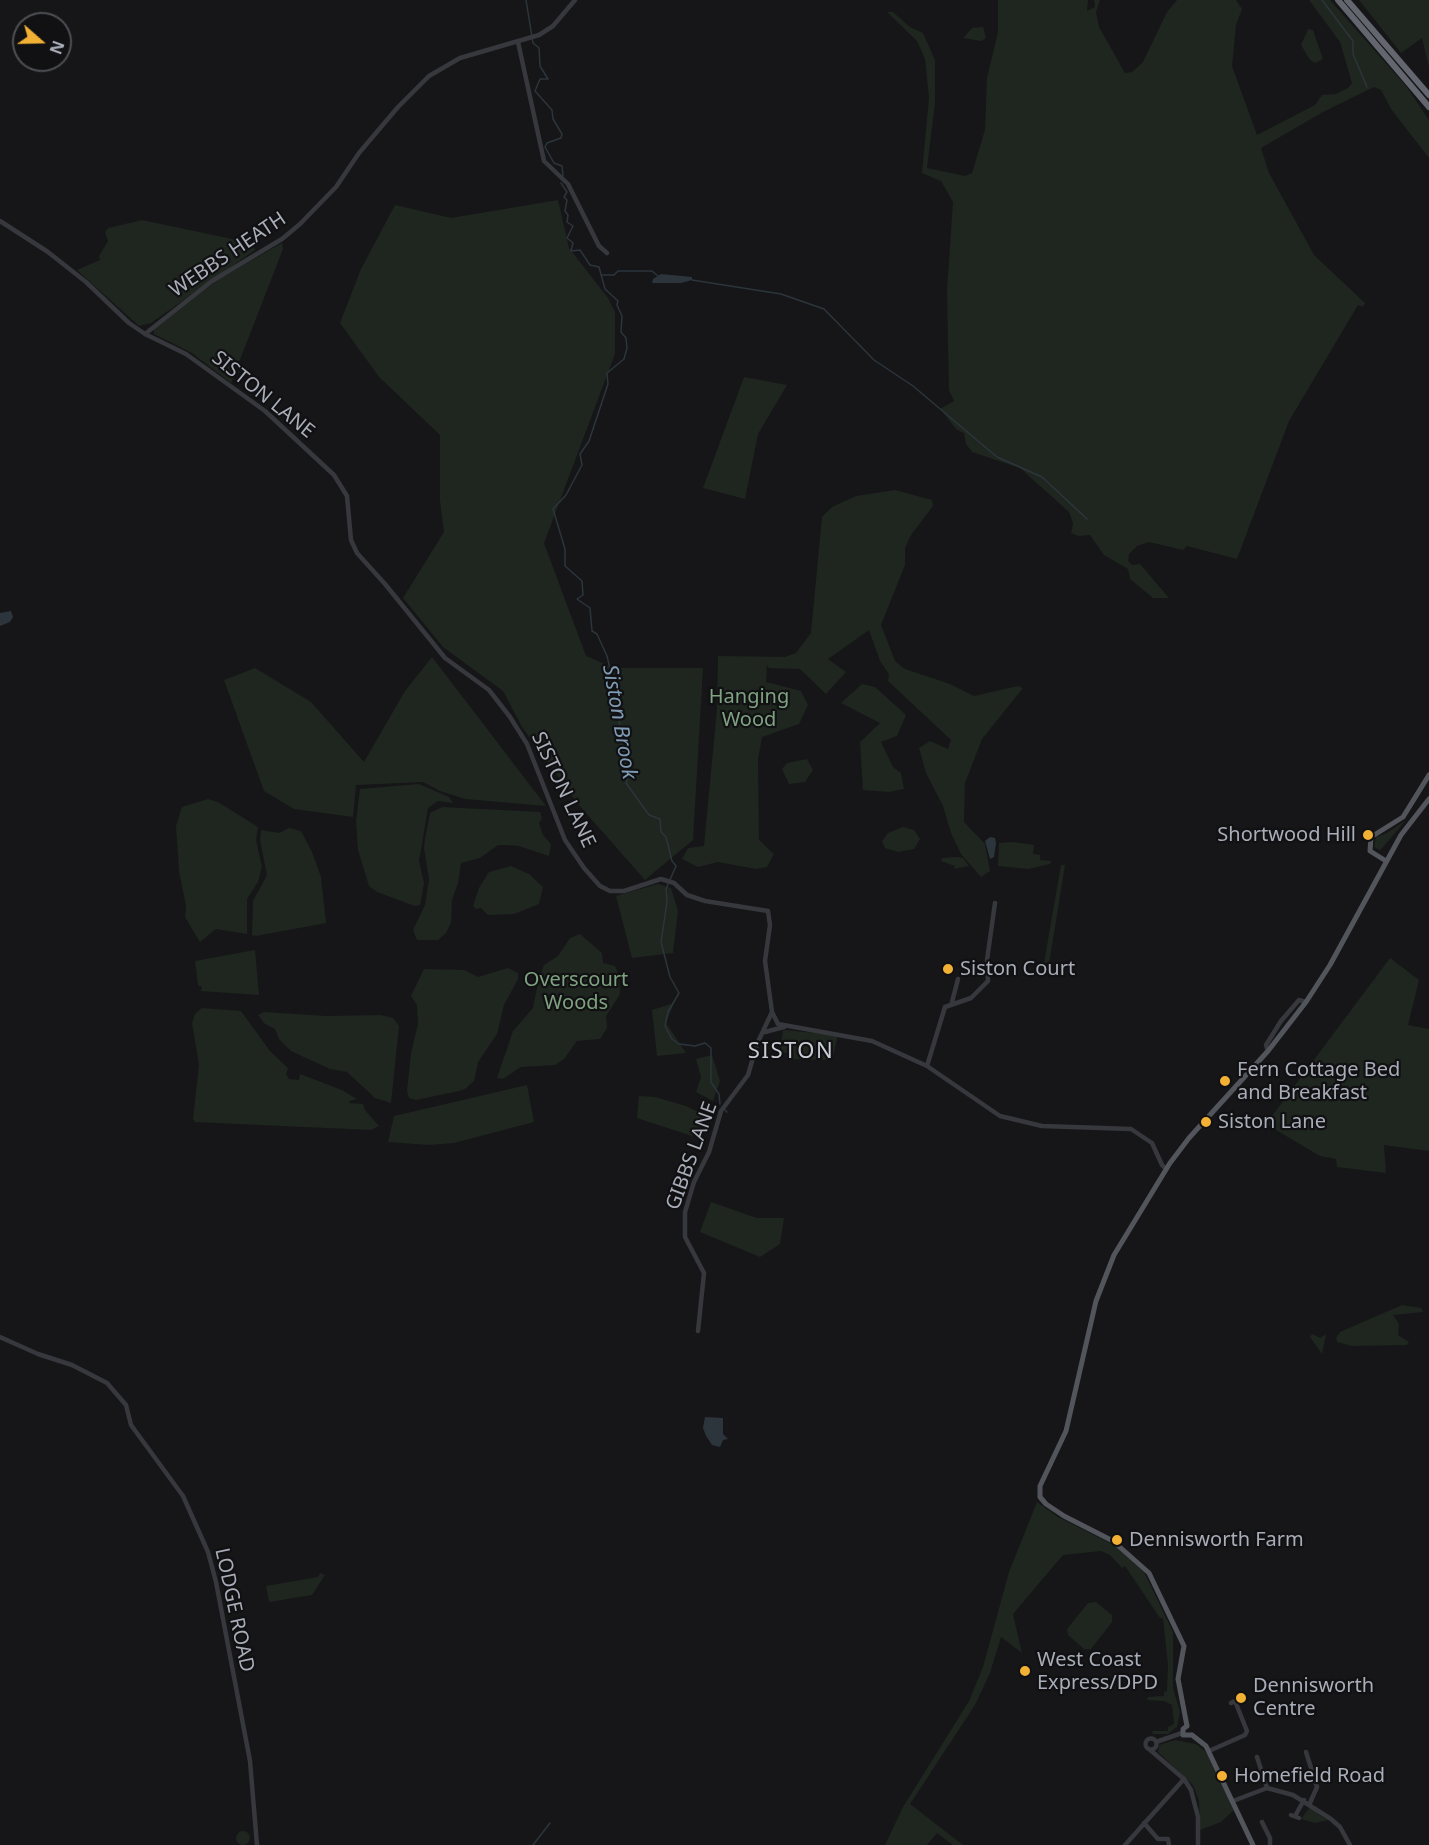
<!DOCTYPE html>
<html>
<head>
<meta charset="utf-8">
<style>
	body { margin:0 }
	#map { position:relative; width:1429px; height:1845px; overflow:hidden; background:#161618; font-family:"Noto Sans",sans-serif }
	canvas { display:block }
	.north { position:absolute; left:12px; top:12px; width:60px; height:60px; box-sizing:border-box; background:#111113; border:2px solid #4d4f55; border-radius:50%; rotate:110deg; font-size:16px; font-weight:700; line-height:24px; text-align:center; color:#a8adb8 }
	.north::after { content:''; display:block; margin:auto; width:21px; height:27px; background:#f2b134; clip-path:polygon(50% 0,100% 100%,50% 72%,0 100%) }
</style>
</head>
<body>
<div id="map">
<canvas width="1429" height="1845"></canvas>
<div class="north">N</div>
</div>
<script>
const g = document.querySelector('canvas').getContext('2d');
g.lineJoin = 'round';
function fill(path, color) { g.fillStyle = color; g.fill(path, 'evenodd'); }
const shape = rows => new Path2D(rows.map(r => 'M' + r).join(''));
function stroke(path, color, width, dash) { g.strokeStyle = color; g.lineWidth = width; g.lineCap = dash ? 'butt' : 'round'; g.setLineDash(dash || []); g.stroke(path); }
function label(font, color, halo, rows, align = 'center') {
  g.font = font + ' "Noto Sans",sans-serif'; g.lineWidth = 4.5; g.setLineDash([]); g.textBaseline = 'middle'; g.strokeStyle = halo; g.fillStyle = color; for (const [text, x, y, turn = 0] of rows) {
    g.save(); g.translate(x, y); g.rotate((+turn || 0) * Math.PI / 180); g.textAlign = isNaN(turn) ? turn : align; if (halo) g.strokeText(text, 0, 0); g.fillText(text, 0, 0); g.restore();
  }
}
const green = shape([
	[998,0,1088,0,1087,11,1095,7,1094,0,1100,0,1096,12,1099,27,1125,73,1132,72,1143,62,1167,12,1177,0,1236,0,1242,9,1236,25,1232,66,1257,135,1315,105,1322,95,1336,94,1348,88,1352,83,1340,42,1309,0,1330,0,1406,86,1429,120,1429,158,1391,109,1381,90,1374,87,1323,112,1261,148,1269,173,1314,255,1365,303,1363,307,1358,305,1289,421,1237,559,1187,546,1183,550,1149,542,1137,546,1129,554,1128,561,1132,565,1140,564,1169,598,1153,598,1130,579,1128,569,1104,555,1090,535,1078,536,1071,533,1073,523,1069,512,1020,468,972,452,966,444,964,433,957,430,940,409,954,401,949,390,947,291,953,202,941,181,922,173,929,98,925,59,917,41,887,12,893,12,910,27,923,33,935,60,935,103,927,168,965,176,972,173,985,130,987,78,998,32],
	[1359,0,1429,0,1429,67,1422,38,1401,53],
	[983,27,986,38,981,41,963,38,972,28],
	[1308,29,1313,30,1323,59,1315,63,1310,60,1301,45],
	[558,200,569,248,608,298,615,312,615,354,544,543,586,656,614,668,703,668,693,840,645,880,578,804,522,727,503,691,443,647,403,598,444,532,440,501,440,435,379,377,340,323,361,269,395,205,451,218],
	[142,220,251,243,255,250,151,323,139,326,77,270,100,260,99,256,108,241,105,232,108,228],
	[282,243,283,249,231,383,192,353,154,334,154,327,219,279],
	[744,377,787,385,758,434,745,499,703,488],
	[895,490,932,500,933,506,911,535,905,548,905,565,881,625,895,661,905,669,950,684,974,696,1018,686,1023,688,982,739,965,783,964,822,985,844,990,871,981,877,961,854,951,833,943,806,926,773,919,748,930,741,948,749,951,740,888,681,889,674,880,661,869,630,828,659,846,672,826,694,800,669,769,668,767,665,766,682,801,691,808,705,799,724,762,737,758,759,759,840,774,854,767,867,756,869,718,862,698,867,682,859,688,848,704,846,717,709,718,656,785,657,796,653,811,633,822,517,832,507,856,496],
	[432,657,546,806,465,799,440,791,423,782,356,785,353,817,294,809,264,791,224,680,255,668,311,702,364,762,405,691],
	[862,684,875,687,906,715,897,736,881,742,893,767,901,773,904,789,889,792,863,790,860,742,880,723,841,703],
	[807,759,813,770,805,782,789,784,782,769,787,763],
	[419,784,449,797,453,803,438,801,428,808,419,861,424,883,420,905,415,906,377,892,369,886,358,850,356,822,360,789],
	[208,799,218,802,258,827,256,840,262,867,258,882,247,899,247,934,216,929,200,942,185,917,186,906,179,871,176,826,182,807],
	[442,807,540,812,542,818,539,823,543,835,551,844,549,856,519,846,506,845,498,845,480,858,461,863,458,883,452,900,451,923,446,933,438,940,417,940,413,930,425,905,429,880,424,848,425,839,430,813],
	[1406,820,1384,846,1380,850,1374,847,1376,837,1387,833],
	[903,827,914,830,920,839,914,849,898,852,885,848,882,841,888,833],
	[289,828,301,831,312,852,321,877,326,923,256,936,252,935,253,901,267,875,260,840,261,830,279,833],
	[1013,842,1034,845,1033,854,1040,855,1040,860,1051,861,1050,864,1028,869,998,866,999,843],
	[957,857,963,858,969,866,954,869,955,866,941,861,942,858],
	[1061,865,1065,865,1049,964,1044,963],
	[511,866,529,874,543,887,539,904,514,914,488,915,481,908,476,909,473,906,479,888,489,872],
	[658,884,671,888,678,911,673,953,632,958,616,896],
	[580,934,602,953,603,963,615,966,619,975,620,994,606,1016,607,1028,600,1039,577,1041,564,1059,555,1065,521,1067,503,1079,497,1078,513,1031,533,1008,539,978,544,965,558,956,570,938],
	[255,950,259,995,201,991,202,987,198,985,195,961],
	[1390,958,1419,980,1408,1025,1429,1029,1429,1151,1384,1145,1386,1173,1337,1167,1336,1159,1320,1156,1266,1124],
	[508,968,518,973,518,979,504,1005,497,1034,478,1062,474,1081,465,1089,459,1091,416,1100,409,1098,407,1091,411,1053,418,1024,417,1005,411,996,424,969,464,970,478,977],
	[674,1003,666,1023,686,1053,657,1056,652,1010],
	[202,1008,241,1011,270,1051,288,1068,286,1074,289,1079,299,1080,300,1074,342,1090,357,1099,350,1101,349,1103,363,1104,365,1110,379,1126,371,1130,195,1122,193,1119,199,1065,192,1023,195,1014],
	[264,1012,326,1016,381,1015,393,1018,399,1026,391,1103,375,1098,347,1072,330,1069,291,1051,279,1039,275,1029,265,1024,258,1015],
	[783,1030,838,1035,832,1060,793,1059,792,1054,780,1052],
	[712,1055,720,1081,713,1101,696,1092,701,1077,696,1059],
	[527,1085,534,1122,454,1143,429,1145,388,1142,394,1116],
	[639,1096,655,1097,686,1106,708,1117,698,1132,692,1136,637,1118],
	[711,1202,757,1218,784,1218,780,1244,760,1257,700,1232],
	[1402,1305,1421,1308,1423,1312,1393,1315,1399,1324,1398,1335,1409,1342,1407,1345,1352,1346,1337,1342,1336,1338,1340,1332],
	[1312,1334,1320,1338,1326,1334,1322,1354,1310,1337],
	[1037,1502,1058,1517,1118,1547,1144,1572,1173,1632,1173,1688,1180,1712,1177,1727,1168,1734,1153,1734,1152,1731,1168,1731,1168,1727,1174,1724,1172,1705,1164,1701,1147,1700,1148,1697,1164,1696,1164,1692,1167,1691,1168,1665,1163,1618,1160,1618,1125,1566,1122,1568,1110,1555,1101,1551,1063,1555,1013,1614,1022,1653,1001,1637,990,1673,975,1705,910,1804,963,1845,953,1845,937,1833,927,1845,885,1845,903,1807,969,1701,983,1667,1009,1572],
	[320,1573,325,1575,312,1595,269,1602,266,1586,318,1577],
	[1096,1602,1112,1615,1112,1622,1091,1649,1084,1649,1068,1635,1067,1629,1088,1603],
	[1175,1740,1196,1744,1206,1752,1234,1810,1221,1822,1200,1830,1199,1801,1193,1785,1158,1752,1159,1745],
	[1310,1807,1321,1816,1328,1820,1315,1823,1301,1819],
	'236 1838a7 7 0 1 1 14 0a7 7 0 1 1-14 0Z'
]);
const water = shape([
	[661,274,692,277,692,280,681,283,652,283,653,279],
	[11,611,13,617,10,622,0,626,0,613],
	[990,837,995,838,996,843,994,857,990,859,985,841],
	[705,1417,723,1418,723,1434,728,1439,723,1440,720,1447,712,1445,706,1436,703,1428]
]);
const stream = shape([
	[526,0,533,43,539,48,540,66,548,79,540,79,535,91,552,110,553,119,562,134,561,138,547,143,545,147,554,163,562,166,563,176],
	[1322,0,1353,41,1353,54,1367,87],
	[561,183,567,192,564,197,567,200,565,211,568,215,567,222,573,226,567,238,573,243,571,251,580,250,590,265,599,267,605,289,618,301,617,305,622,316,621,332,626,338,627,348,624,359,607,373,608,384,589,441,580,454,582,465,566,495,553,509,565,549,565,566,582,581,583,595,577,599,590,608,592,631,597,634,607,656,617,698,622,749,626,755,624,771,628,777,626,783,649,815,660,819,661,832,666,837,672,861,676,866,666,889,667,902,661,942,670,977,679,993,668,1012,665,1026,672,1039,679,1044,695,1046,705,1043,711,1048,711,1082,719,1094,720,1104],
	[601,275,614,275,618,271,652,271,658,276],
	[692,280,781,294,824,309,874,360,913,386,997,457,1042,477,1087,519],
	[725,1110,727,1112],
	[533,1845,550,1823]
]);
const minor = shape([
	[518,42,544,161,568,184,599,246,607,253],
	[0,221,48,252,86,282,129,323,145,334,186,354,265,411,334,475,347,496,351,540,357,553,385,584,445,658,489,690,510,717,527,744,565,840,584,868,600,886,610,891,624,891,661,879,674,883,687,895,705,901,768,911,770,925,765,961,772,1012,778,1024,872,1041,927,1066,1000,1116,1042,1126,1131,1129,1152,1143,1162,1165,1166,1169],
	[145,334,212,281,282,239,300,224,336,187,359,153,398,107,429,76,460,58,539,35,553,26,575,0],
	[952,1002,958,979],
	[765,1032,784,1027],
	[1268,1051,1266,1045,1281,1021,1299,1000,1306,1002],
	[927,1066,945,1007,971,998,988,981,987,960,995,903],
	[698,1331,704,1273,685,1237,685,1212,694,1182,709,1152,721,1111,748,1075,757,1044,772,1012],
	[0,1337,38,1354,72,1365,107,1383,126,1405,131,1425,183,1496,208,1552,216,1582,250,1761,257,1845],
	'1145.5 1744a5.5 5.5 0 1 1 11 0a5.5 5.5 0 1 1-11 0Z',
	[1156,1742,1182,1733],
	[1149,1749,1184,1779,1191,1790,1198,1817,1198,1845],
	[1209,1751,1245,1735,1247,1731,1235,1701,1231,1703],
	[1306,1752,1317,1787,1310,1803],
	[1257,1757,1267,1788],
	[1233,1801,1267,1788,1293,1795,1331,1819,1340,1827,1350,1845],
	[1291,1815,1299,1818],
	[1295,1816,1304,1800],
	[1262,1822,1270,1838,1270,1845],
	[1144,1823,1158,1839,1168,1839,1169,1845],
	[1125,1845,1184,1779]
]);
const major = shape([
	[1386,861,1370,851,1371,837,1403,817,1429,775],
	[1187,1726,1178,1679,1184,1646,1149,1573,1113,1541,1064,1516,1046,1504,1040,1497,1040,1486,1066,1431,1096,1301,1114,1255,1170,1163,1189,1138,1268,1051,1306,1002,1330,965,1401,835,1429,799],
	[1187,1726,1183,1729,1183,1735,1192,1735],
	[1192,1735,1206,1746,1253,1845]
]);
const highway = shape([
	[1338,0,1429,107],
	[1347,0,1429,95]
]);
const markers = [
	[1368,835,6,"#f2b134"],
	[948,969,6,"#f2b134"],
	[1225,1081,6,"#f2b134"],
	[1206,1122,6,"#f2b134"],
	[1117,1540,6,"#f2b134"],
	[1025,1671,6,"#f2b134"],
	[1241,1698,6,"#f2b134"],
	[1222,1776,6,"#f2b134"]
];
const streetNames = [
	["WEBBS HEATH",228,255,-34],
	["SISTON LANE",263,395,39],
	["SISTON LANE",563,790,65],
	["GIBBS LANE",692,1156,-70],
	["LODGE ROAD",234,1610,78]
];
const parkNames = [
	["Hanging",749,697],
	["Wood",749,720],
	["Overscourt",576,980],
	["Woods",576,1003]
];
const poiNames = [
	["Shortwood Hill",1356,835,"right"],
	["Siston Court",960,969],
	["Fern Cottage Bed",1237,1070],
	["and Breakfast",1237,1093],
	["Siston Lane",1218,1122],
	["Dennisworth Farm",1129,1540],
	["West Coast",1037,1660],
	["Express/DPD",1037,1683],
	["Dennisworth",1253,1686],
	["Centre",1253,1709],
	["Homefield Road",1234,1776]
];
const waterNames = [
	["Siston Brook",619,722,80]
];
const quarterNames = [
	["SISTON",791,1052]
];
fill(green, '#1e261f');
fill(water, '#2c353c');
stroke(stream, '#2c353c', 1.5);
stroke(minor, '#37383d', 4.5);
stroke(major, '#53555c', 5);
stroke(highway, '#63666e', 6);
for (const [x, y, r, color] of markers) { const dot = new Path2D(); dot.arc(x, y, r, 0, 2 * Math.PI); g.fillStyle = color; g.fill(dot); stroke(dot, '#111113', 2); }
label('20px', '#a8adb8', '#111113', streetNames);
label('20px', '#7fa381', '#111113', parkNames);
label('20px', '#a8adb8', '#111113', poiNames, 'left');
label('italic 21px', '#7f9bb3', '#111113', waterNames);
g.letterSpacing = '1.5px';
label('22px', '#c9ccd4', '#111113', quarterNames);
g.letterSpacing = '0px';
</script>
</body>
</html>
